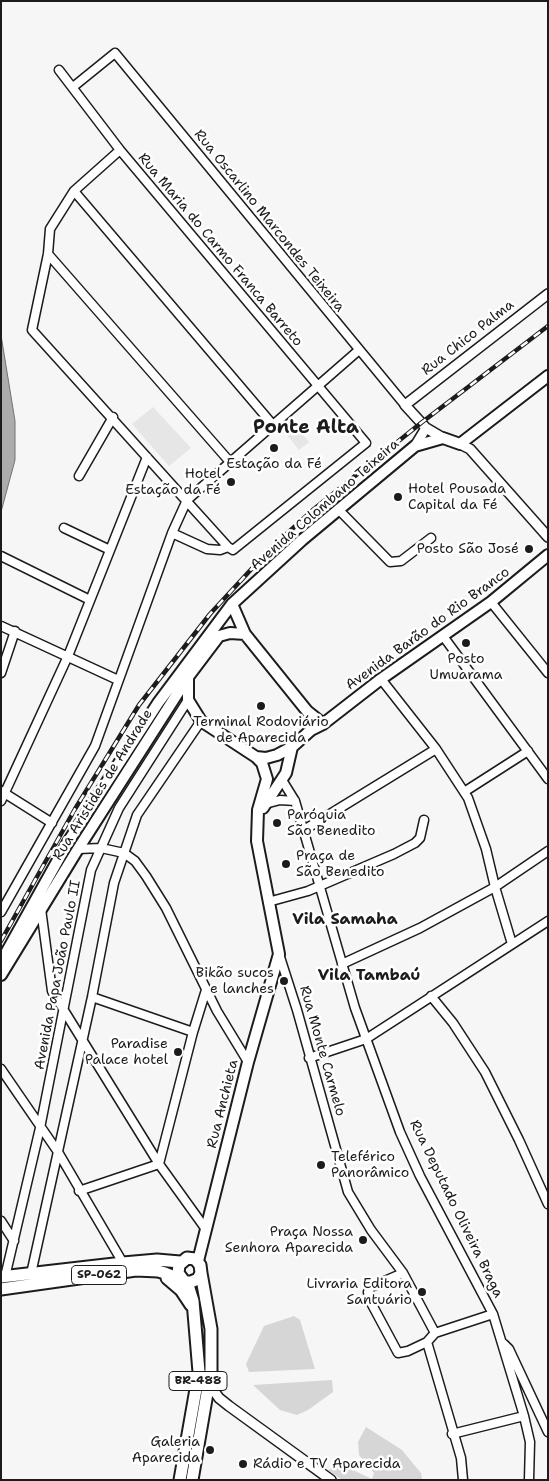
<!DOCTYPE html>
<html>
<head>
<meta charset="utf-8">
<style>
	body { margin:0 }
	#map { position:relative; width:549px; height:1481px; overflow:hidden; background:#f6f6f6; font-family:"Shantell Sans",sans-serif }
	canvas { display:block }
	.frame { position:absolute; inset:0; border:2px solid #1c1c1c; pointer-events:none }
</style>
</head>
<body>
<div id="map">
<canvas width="549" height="1481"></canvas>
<div class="frame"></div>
</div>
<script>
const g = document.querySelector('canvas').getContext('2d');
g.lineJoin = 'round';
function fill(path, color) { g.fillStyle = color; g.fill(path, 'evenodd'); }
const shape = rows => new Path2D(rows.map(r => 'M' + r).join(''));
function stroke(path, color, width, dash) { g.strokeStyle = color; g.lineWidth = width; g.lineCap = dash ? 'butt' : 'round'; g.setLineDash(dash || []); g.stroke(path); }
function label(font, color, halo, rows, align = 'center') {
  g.font = font + ' "Shantell Sans",sans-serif'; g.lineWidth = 5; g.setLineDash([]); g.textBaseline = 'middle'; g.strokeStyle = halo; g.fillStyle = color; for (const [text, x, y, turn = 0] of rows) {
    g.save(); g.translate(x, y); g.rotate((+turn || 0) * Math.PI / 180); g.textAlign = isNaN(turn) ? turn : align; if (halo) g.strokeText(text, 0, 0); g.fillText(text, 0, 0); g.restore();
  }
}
const built = shape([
	[153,407,191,448,169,466,132,424],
	[289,417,309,442,299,450,279,425]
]);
const green = shape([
	[294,1316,300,1320,315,1369,249,1372,246,1364,264,1326],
	[332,1380,333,1392,308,1410,297,1415,280,1410,253,1385],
	[366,1427,402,1450,421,1473,422,1480,342,1480,328,1470,342,1465,372,1479,374,1473,359,1455,358,1442]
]);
const water = shape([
	[1,335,15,421,15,460,1,512,1,335]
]);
const minor = shape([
	[59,70,120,150,366,443,233,550,228,547,220,550,207,549,172,533],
	[73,87,115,53,405,405],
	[120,150,74,191,50,229,48,254,32,330,228,547],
	[74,191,273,425],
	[48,254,230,462],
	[79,476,113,417],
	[338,509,390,562,401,561,431,538],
	[64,528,110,550],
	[1,556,90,600],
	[491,602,548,673],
	[1,626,118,680],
	[443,636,548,779],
	[1,673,15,631],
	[381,679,436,749,468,798,486,849,495,887,512,944],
	[282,780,295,801,355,1008,400,1132,420,1176,493,1314,524,1416,530,1442,529,1480],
	[1,791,52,823],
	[464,792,528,751],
	[1,801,68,656,147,457],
	[265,804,280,800,295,801],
	[304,830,436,749],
	[78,849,101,848,124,853,135,861,146,876,166,908,217,1011,248,1062],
	[268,902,308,891,394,854,415,843,420,838,424,820],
	[41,909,52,991,159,1164,205,1228],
	[1,912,95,746,172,533,187,500,359,350],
	[279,954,297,1010,348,1192,371,1230,403,1273,435,1333],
	[342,964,420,928,495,887,548,851],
	[431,996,453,1023,485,1072,519,1140,548,1204],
	[92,997,193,1032],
	[309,1058,366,1039,548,921],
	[1,1069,58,1152,123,1263],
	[79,1191,159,1164,193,1032,206,990],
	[1,1221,14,1241],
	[403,1273,371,1287,368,1292,369,1299,398,1353,408,1351,427,1342,435,1333,493,1314],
	[31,1274,92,997,114,883,137,815,201,721],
	[5,1277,40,1128,91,870,119,808,188,700],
	[427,1342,461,1458,463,1480],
	[504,1344,509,1349,548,1432],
	[452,1434,524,1416]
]);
const tertiary = shape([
	[443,438,426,428,405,405,548,294],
	[460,444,470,449,548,537],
	[415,446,426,428],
	[209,1384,219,1398,229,1406,331,1480]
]);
const secondary = shape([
	[232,604,245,634,307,711,323,724],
	[188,677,188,700,201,721,256,757,266,758,277,755,292,747,311,730,323,724,381,679,491,602,548,555],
	[263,808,286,773,292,747],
	[1,962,68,842,158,703,232,604,302,540,415,446,443,438,460,444,548,376],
	[1,975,78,849,188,677,219,636,230,633,245,634],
	[198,1261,248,1062,279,954,257,841,258,810,267,779,262,763,256,757]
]);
const primary = shape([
	[1,1277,123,1263,157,1260,180,1262],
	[167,1278,181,1290,191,1305],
	[1,1289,136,1270,158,1271,165,1273,184,1281,187,1282,191,1282,198,1279,201,1273,200,1265,195,1259,187,1258,179,1265,178,1273,184,1281],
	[180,1480,199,1372,193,1301,187,1282],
	[192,1480,211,1370,211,1329,201,1273]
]);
const rail = shape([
	[1,941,75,809,139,705,210,614,269,550,314,509,421,423,548,326]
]);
const markers = [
	[274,448,5,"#1c1c1c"],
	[231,482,5,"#1c1c1c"],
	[398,497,5,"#1c1c1c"],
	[529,549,5,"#1c1c1c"],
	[466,643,5,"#1c1c1c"],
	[261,706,5,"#1c1c1c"],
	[277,823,5,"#1c1c1c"],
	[286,864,5,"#1c1c1c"],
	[284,981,5,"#1c1c1c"],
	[178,1052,5,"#1c1c1c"],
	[321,1165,5,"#1c1c1c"],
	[363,1240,5,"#1c1c1c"],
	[422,1292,5,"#1c1c1c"],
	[210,1450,5,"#1c1c1c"],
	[243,1464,5,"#1c1c1c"]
];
const shields = [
	[99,1275,55],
	[198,1381,58]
];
const shieldNames = [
	["SP-062",99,1275],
	["BR-488",198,1381]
];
const streetNames = [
	["Rua Oscarlino Marcondes Teixeira",269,221,51],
	["Rua Maria do Carmo Franca Barreto",220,250,50],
	["Rua Chico Palma",468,338,-38],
	["Avenida Colombano Teixeira",325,505,-41],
	["Avenida Barão do Rio Branco",428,629,-36],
	["Rua Aristides de Andrade",103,785,-58],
	["Avenida Papa João Paulo II",58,975,-79],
	["Rua Monte Carmelo",322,1051,74],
	["Rua Anchieta",223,1104,-76],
	["Rua Deputado Oliveira Braga",456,1209,64]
];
const poiNames = [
	["Estação da Fé",274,464,"center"],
	["Hotel",221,474],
	["Estação da Fé",221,490],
	["Hotel Pousada",408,489,"left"],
	["Capital da Fé",408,505,"left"],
	["Posto São José",519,549],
	["Posto",466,659,"center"],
	["Umuarama",466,675,"center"],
	["Terminal Rodoviário",261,722,"center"],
	["de Aparecida",261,738,"center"],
	["Paróquia",287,815,"left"],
	["São Benedito",287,831,"left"],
	["Praça de",296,856,"left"],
	["São Benedito",296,872,"left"],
	["Bikão sucos",274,973],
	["e lanches",274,989],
	["Paradise",168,1044],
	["Palace hotel",168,1060],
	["Teleférico",331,1157,"left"],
	["Panorâmico",331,1173,"left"],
	["Praça Nossa",353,1232],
	["Senhora Aparecida",353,1248],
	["Livraria Editora",412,1284],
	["Santuário",412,1300],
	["Galeria",200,1442],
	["Aparecida",200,1458],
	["Rádio e TV Aparecida",253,1464,"left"]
];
const quarterNames = [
	["Vila Samaha",345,920],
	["Vila Tambaú",369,976]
];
const districtNames = [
	["Ponte Alta",306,428]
];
fill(built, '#e6e6e6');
fill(green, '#d6d6d6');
fill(water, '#acacac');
stroke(water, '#727272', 1);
stroke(minor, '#1c1c1c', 11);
stroke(tertiary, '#1c1c1c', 12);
stroke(secondary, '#1c1c1c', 14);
stroke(primary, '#1c1c1c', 15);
stroke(minor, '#fff', 8);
stroke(tertiary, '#fff', 9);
stroke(secondary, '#fff', 10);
stroke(primary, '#fff', 11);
stroke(rail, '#1c1c1c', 4.5);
stroke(rail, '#fff', 2.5, [8]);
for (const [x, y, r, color] of markers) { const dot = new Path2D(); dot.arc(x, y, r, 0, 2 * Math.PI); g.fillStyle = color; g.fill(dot); stroke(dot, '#fff', 2); }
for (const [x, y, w] of shields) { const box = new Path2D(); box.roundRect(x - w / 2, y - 9.5, w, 19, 4); g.fillStyle = '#fff'; g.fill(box); stroke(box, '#1c1c1c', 1); }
label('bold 12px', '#1c1c1c', null, shieldNames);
label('14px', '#1c1c1c', '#fff', streetNames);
label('14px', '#1c1c1c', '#fff', poiNames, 'right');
label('bold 16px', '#1c1c1c', '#fff', quarterNames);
label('bold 19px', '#1c1c1c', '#fff', districtNames);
</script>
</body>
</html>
